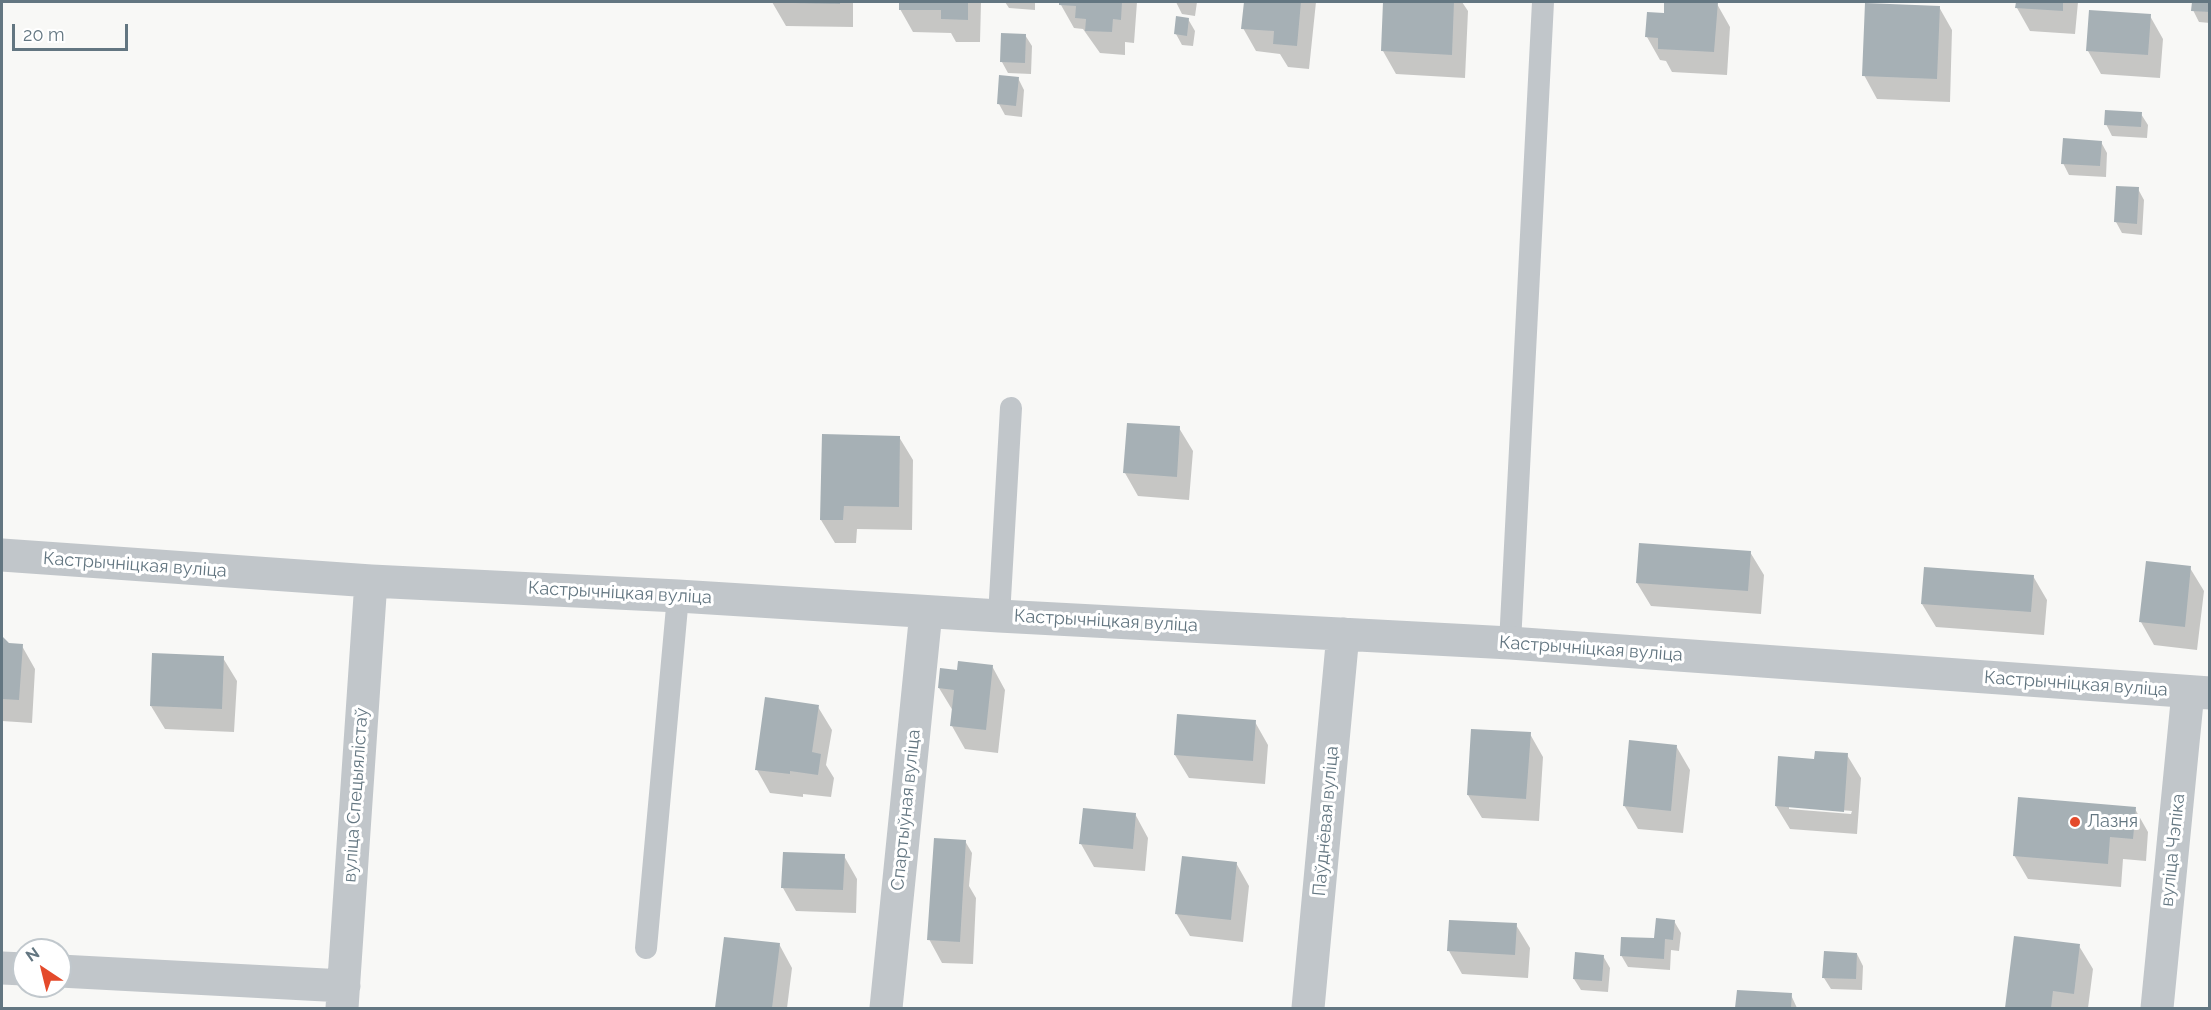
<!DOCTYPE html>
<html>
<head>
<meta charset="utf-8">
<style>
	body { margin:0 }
	#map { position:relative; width:2211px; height:1010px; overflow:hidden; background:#f8f8f6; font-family:Raleway,sans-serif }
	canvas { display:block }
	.frame { position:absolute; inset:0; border:3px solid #637681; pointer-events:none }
	.north { position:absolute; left:12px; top:938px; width:60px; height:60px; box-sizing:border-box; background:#fff; border:2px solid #c1c8cd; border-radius:50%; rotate:325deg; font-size:16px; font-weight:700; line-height:24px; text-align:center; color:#637681 }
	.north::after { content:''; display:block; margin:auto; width:21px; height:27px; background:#e44a2b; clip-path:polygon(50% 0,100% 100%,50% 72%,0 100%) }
	.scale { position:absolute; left:12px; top:24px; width:116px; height:27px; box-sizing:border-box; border:3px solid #637681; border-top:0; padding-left:8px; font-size:18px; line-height:21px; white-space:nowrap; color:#637681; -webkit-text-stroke:4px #fff; paint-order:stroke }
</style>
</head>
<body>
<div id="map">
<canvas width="2211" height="1010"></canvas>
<div class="frame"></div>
<div class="north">N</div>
<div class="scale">20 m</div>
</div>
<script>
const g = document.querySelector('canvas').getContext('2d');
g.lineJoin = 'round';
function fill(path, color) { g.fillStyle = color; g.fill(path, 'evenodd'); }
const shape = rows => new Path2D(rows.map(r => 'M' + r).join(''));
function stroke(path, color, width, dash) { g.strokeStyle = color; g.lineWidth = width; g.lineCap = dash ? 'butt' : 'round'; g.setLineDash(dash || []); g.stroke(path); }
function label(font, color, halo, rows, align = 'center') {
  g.font = font + ' Raleway,sans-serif'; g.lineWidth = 6; g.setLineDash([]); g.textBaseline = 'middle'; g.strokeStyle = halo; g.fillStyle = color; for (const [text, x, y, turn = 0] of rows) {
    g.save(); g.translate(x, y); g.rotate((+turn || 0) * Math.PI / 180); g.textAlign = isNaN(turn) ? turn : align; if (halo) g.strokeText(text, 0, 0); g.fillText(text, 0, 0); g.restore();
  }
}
const shadow = shape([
	[772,2,853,2,853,27,786,26],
	[900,2,981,2,980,42,956,42,951,33,913,32,900,9],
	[1005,2,1035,2,1035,10,1009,8],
	[1061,2,1137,2,1134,43,1125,42,1125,55,1100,53,1083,29,1074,28,1061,5],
	[1176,2,1197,2,1195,16,1182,14],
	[1245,2,1316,2,1309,69,1288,67,1280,54,1256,51,1243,28],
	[1385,2,1462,2,1468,11,1465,78,1396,74,1383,51],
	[1666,2,1717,4,1730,27,1727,75,1672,72,1666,61,1660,60,1647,37,1665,14],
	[2017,2,2078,2,2075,34,2030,31,2017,8],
	[2193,2,2210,2,2210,23,2199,22,2193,10],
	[1939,7,1952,30,1950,102,1877,99,1864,75],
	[2150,16,2163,39,2160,78,2101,74,2088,51],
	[1188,19,1195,31,1193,46,1182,45,1176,34],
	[1025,35,1032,46,1031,74,1008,73,1002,62],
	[1018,78,1024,90,1022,117,1005,115,999,104],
	[2141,114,2148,125,2147,138,2112,136,2106,124],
	[2101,142,2107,153,2106,177,2069,175,2063,163],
	[2138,189,2144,200,2142,235,2122,233,2116,222],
	[1179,428,1193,451,1189,500,1138,496,1125,473],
	[899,437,913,460,912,530,857,529,856,543,835,543,821,520],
	[1750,552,1764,575,1761,614,1651,606,1637,583],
	[2190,568,2204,591,2197,650,2154,645,2141,622],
	[2033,576,2047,600,2044,635,1936,627,1922,604],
	[2,639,8,645,22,646,35,669,32,723,2,721],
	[223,658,237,681,234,732,165,729,151,706],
	[992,666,1005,690,998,753,965,749,952,726,953,711,939,688,959,672],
	[818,707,832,730,826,765,834,778,831,797,803,794,803,797,770,793,757,770],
	[1255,722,1268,745,1265,784,1189,778,1175,755],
	[1530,734,1543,757,1539,821,1482,818,1468,795],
	[1676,746,1690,770,1683,833,1638,829,1624,805],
	[1847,755,1861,778,1857,834,1790,829,1776,806,1815,760],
	[1789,806,1852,811,1851,814,1789,809],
	[2135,809,2148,832,2146,861,2123,859,2121,887,2028,879,2014,855],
	[1135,814,1148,838,1145,871,1094,867,1081,844],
	[965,841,972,853,969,886,976,898,973,964,942,963,929,939],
	[844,856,857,879,856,913,796,911,783,888],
	[1236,863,1249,886,1243,942,1190,936,1176,913],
	[1674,921,1681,933,1679,951,1671,950,1670,970,1628,967,1621,955,1656,940],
	[1516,925,1530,948,1528,978,1462,974,1449,951],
	[725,938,779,944,792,968,787,1008,717,1008],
	[2015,938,2079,946,2093,969,2088,1008,2007,1008],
	[1857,954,1863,966,1862,990,1831,989,1824,978],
	[1603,956,1610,968,1608,992,1581,990,1574,979],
	[1738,991,1791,995,1797,1008,1737,1008]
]);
const building = shape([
	[792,2,840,2,840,4,792,3],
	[899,2,968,2,968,20,941,19,941,10,899,10],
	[1059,2,1122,2,1121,20,1113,19,1112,32,1085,31,1086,19,1075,18,1076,6,1059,5],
	[1244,2,1301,2,1297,46,1273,44,1274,31,1241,29],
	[1383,2,1454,2,1452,55,1381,51],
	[1664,2,1718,2,1714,52,1658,49,1658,38,1645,37,1647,12,1664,13],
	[2016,2,2063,2,2063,11,2015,8],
	[2192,2,2210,2,2210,12,2191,11],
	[1865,3,1940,6,1937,79,1862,76],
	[2089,10,2151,14,2148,55,2086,51],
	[1176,16,1189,18,1187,36,1174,34],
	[1001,33,1026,34,1025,63,1000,62],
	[999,75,1019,77,1016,106,997,104],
	[2105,110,2142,112,2141,127,2104,125],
	[2063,138,2102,141,2100,166,2061,164],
	[2116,186,2139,187,2137,224,2114,222],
	[1127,423,1180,426,1177,477,1123,473],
	[822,434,900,436,899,507,844,506,843,520,820,520],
	[1639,543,1751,551,1748,591,1636,583],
	[2146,561,2191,566,2185,627,2139,622],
	[1924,567,2034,575,2031,612,1921,604],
	[2,636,9,643,23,644,19,700,2,699],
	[152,653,224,656,222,709,150,706],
	[958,661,993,665,986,730,950,726,954,690,938,688,940,668,957,670],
	[765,697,819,705,812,752,821,754,818,775,790,771,790,774,755,770],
	[1177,714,1256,720,1253,761,1174,755],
	[1471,729,1531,732,1526,799,1467,795],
	[1629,740,1677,745,1671,811,1623,806],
	[1815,751,1848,753,1844,812,1775,806,1778,756,1814,759],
	[2018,797,2136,807,2133,839,2110,837,2108,864,2013,856],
	[1083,808,1136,813,1133,849,1079,844],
	[934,838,966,840,960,942,927,940],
	[783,852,845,854,843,890,781,888],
	[1182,856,1237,862,1231,920,1175,914],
	[1656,918,1675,920,1673,940,1665,939,1664,959,1620,956,1621,937,1654,938],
	[1449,920,1517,923,1515,955,1447,951],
	[2014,936,2080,944,2074,994,2053,991,2051,1008,2005,1008],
	[724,937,780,943,772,1008,715,1008],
	[1824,951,1857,953,1856,979,1822,978],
	[1575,952,1604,955,1602,981,1573,979],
	[1737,990,1792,993,1791,1008,1735,1008]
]);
const service = shape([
	[999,616,1011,408],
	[1510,643,1543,2],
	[646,948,678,596]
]);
const minor = shape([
	[2,555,371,581,678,596,999,616,1510,643,2210,693],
	[2,968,24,969],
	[60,971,344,986],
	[342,1008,371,581],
	[886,1008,926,612],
	[1308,1008,1343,634],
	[2157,1008,2188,692]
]);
const markers = [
	[2075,822,6,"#e44a2b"]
];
const streetNames = [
	["Кастрычніцкая вуліца",135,565,4],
	["Кастрычніцкая вуліца",620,593,3],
	["Кастрычніцкая вуліца",1106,621,3],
	["Кастрычніцкая вуліца",1591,649,4],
	["Кастрычніцкая вуліца",2076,684,4],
	["вуліца Спецыялістаў",356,795,-86],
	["Спартыўная вуліца",906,810,-84],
	["Паўднёвая вуліца",1326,821,-85],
	["вуліца Чэпіка",2173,850,-84]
];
const poiNames = [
	["Лазня",2087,822]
];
fill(shadow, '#0003');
fill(building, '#a6b0b5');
stroke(service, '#c1c6ca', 22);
stroke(minor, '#c1c6ca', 33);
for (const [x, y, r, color] of markers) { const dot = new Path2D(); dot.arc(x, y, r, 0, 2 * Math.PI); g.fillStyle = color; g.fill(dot); stroke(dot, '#fff', 2); }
label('18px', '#637681', '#fff', streetNames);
label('18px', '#637681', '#fff', poiNames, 'left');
</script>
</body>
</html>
